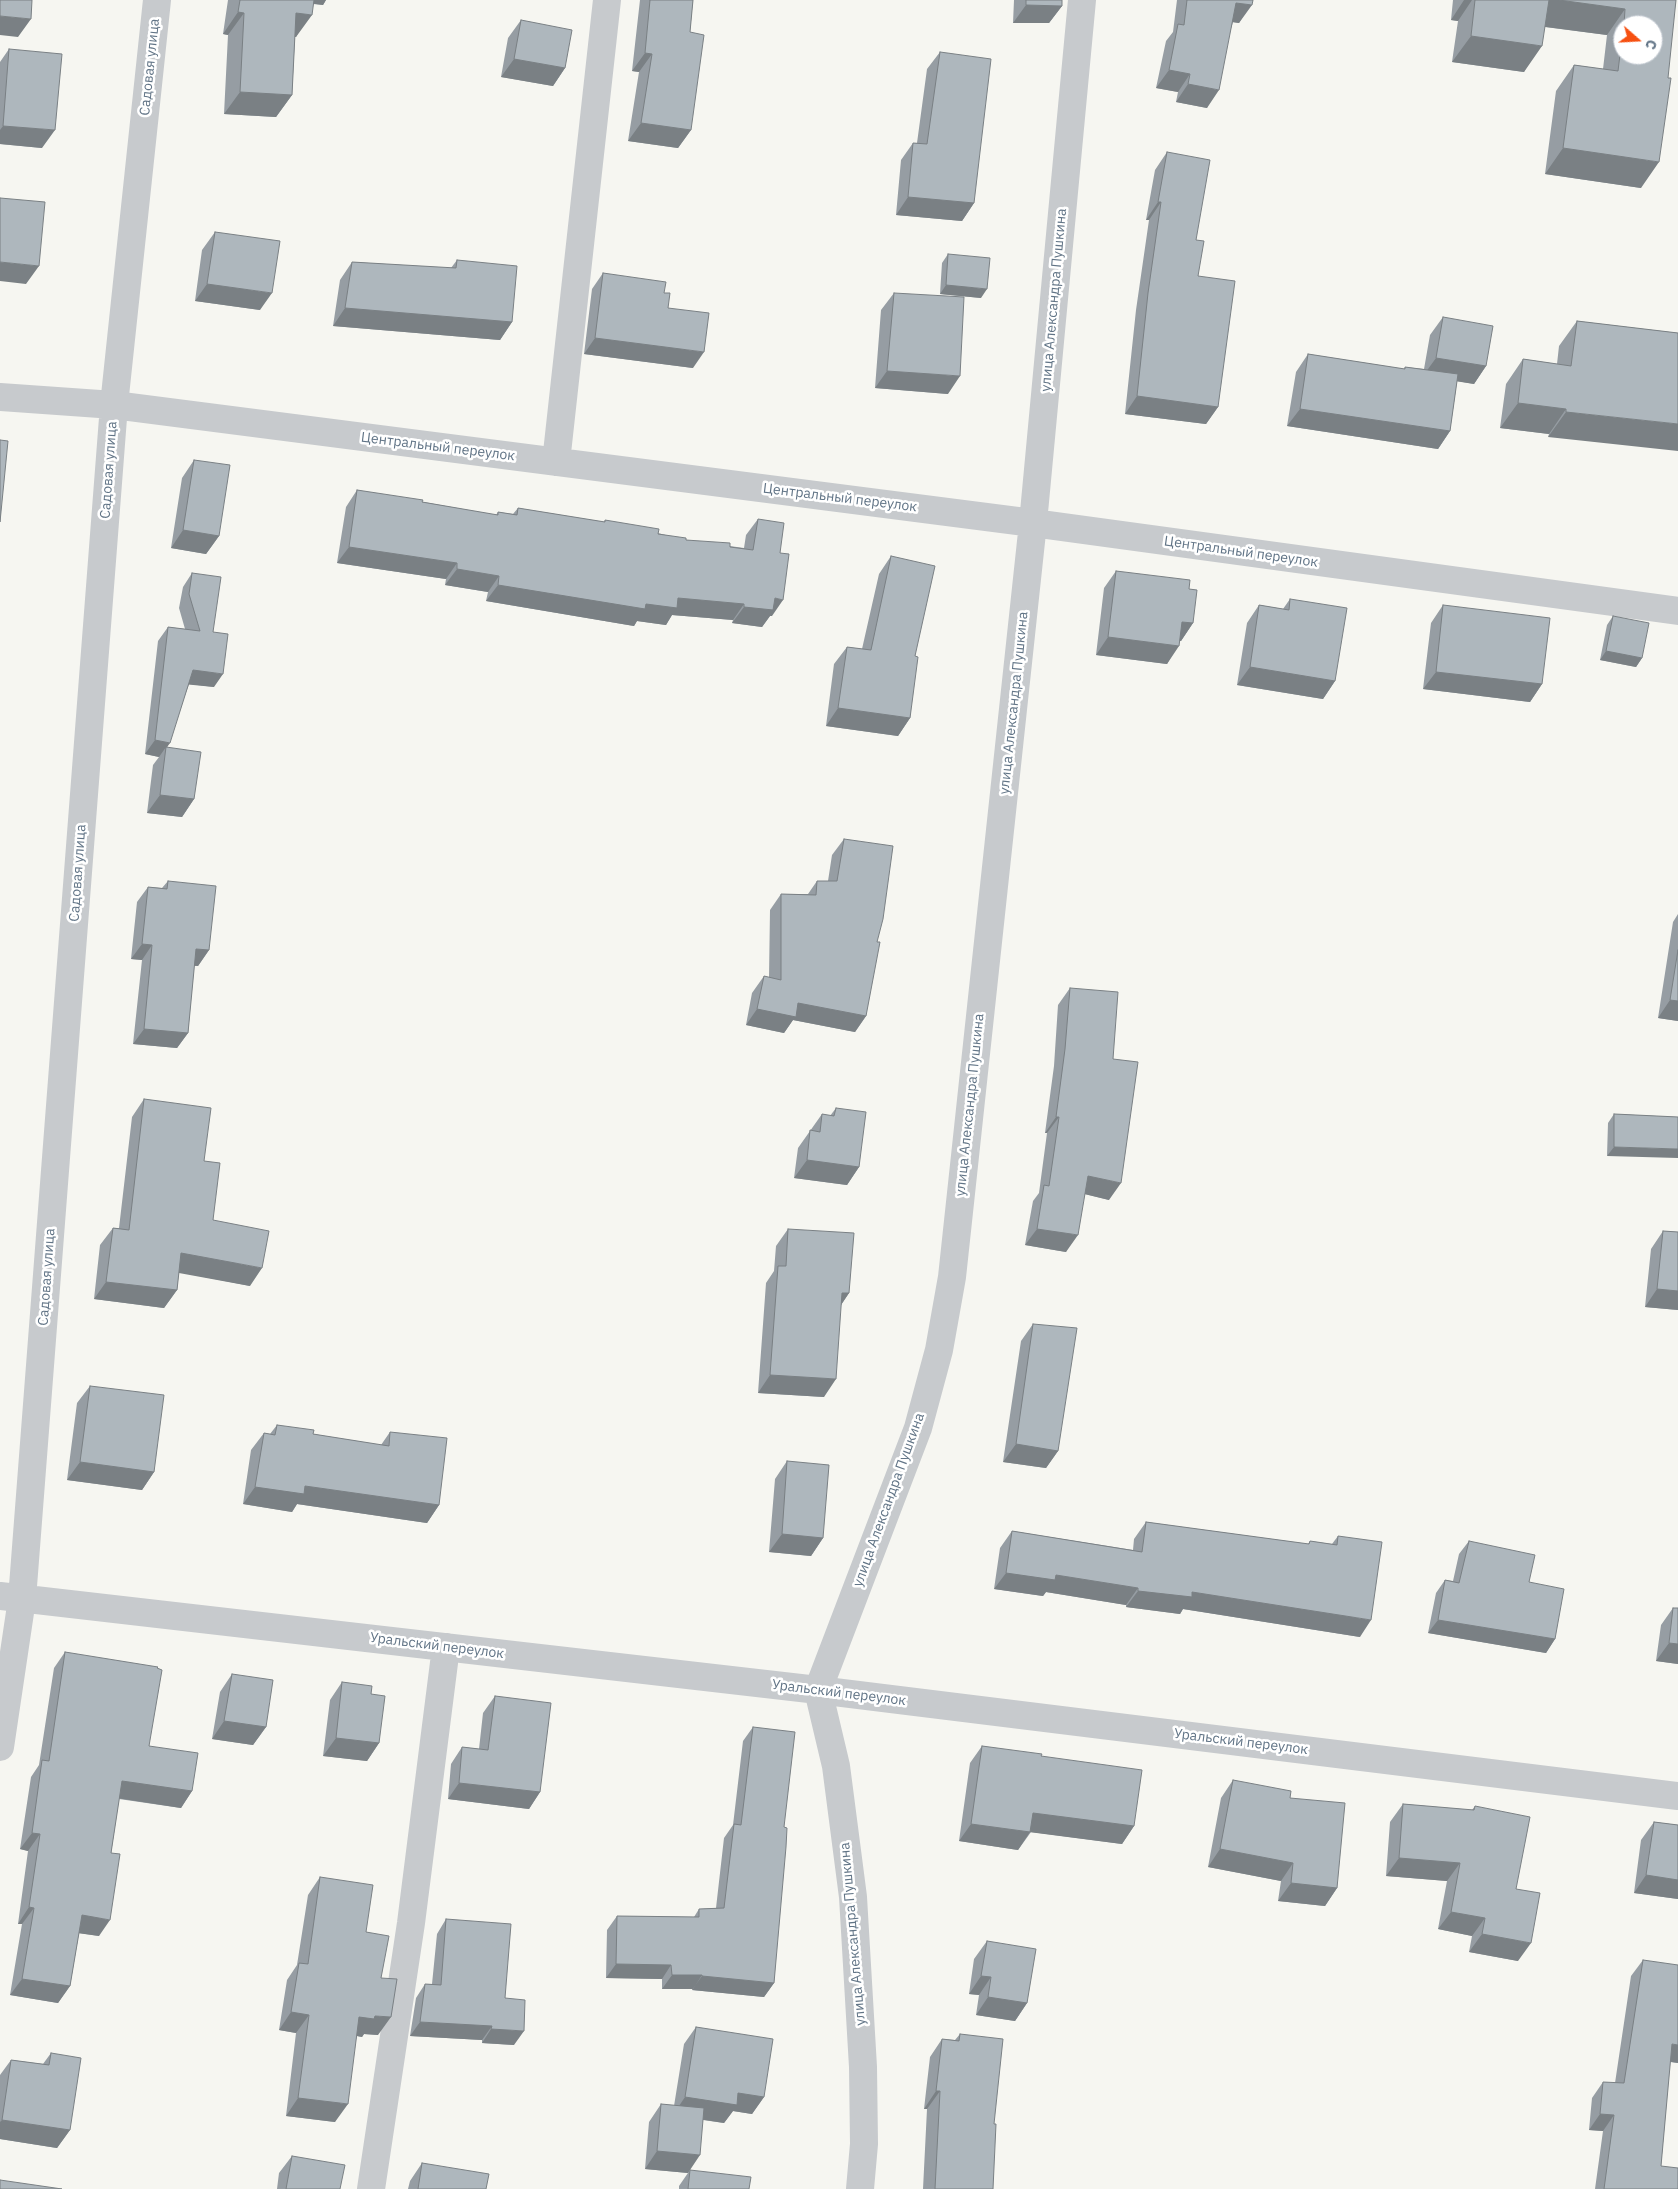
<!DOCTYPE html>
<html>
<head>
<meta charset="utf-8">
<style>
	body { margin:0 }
	#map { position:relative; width:1678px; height:2189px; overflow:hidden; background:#f6f6f1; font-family:"IBM Plex Sans",sans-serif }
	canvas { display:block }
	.north { position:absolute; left:1613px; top:15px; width:50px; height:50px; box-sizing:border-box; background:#fff; border:1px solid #c0c7cf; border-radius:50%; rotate:109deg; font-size:14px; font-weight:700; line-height:20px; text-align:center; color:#617486 }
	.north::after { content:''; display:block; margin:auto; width:18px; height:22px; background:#f65011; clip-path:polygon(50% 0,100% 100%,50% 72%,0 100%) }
</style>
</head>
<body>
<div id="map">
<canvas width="1678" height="2189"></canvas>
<div class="north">С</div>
</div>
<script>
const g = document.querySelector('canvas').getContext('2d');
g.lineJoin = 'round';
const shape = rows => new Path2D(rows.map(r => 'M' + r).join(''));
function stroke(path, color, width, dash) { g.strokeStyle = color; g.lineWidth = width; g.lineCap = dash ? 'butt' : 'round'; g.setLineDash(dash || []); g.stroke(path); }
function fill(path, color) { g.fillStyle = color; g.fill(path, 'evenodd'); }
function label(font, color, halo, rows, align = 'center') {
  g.font = font + ' "IBM Plex Sans",sans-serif'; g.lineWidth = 5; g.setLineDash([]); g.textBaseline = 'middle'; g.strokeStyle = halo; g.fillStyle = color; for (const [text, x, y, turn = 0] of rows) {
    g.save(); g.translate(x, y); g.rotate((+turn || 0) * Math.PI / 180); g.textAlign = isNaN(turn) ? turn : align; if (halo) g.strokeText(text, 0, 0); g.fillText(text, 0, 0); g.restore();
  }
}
const minor = shape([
	[0,397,114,405,1033,523,1678,611],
	[556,462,607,0],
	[0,1596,818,1690,1678,1796],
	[0,1747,22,1599,114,405,157,0],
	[371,2189,411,1923,446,1647],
	[860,2189,864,2144,863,2067,853,1897,836,1766,818,1690,918,1428,939,1350,952,1277,1033,523,1082,0]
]);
const wall = shape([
	[228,0,326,0,323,5,313,4,296,37,295,37,292,95,276,117,224,114,228,35,223,34],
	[640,0,693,0,690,32,691,130,678,148,628,141,639,72,632,71],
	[1014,0,1062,0,1062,6,1049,23,1013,23],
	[1177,0,1253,0,1239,23,1233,22,1207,108,1176,102,1178,92,1156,88,1166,41,1173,32],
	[1453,0,1676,0,1641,188,1545,174,1556,91,1574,65,1603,69,1607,35,1545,27,1524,72,1452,62,1458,21,1451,20],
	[1623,25,1653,25,1623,55],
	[521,20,565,68,553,86,501,77,508,38],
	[9,49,42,148,0,144,0,62],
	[940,52,974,203,962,221,896,215,901,160,913,143,917,143,927,69],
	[1167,152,1196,240,1198,276,1218,407,1206,424,1125,414,1136,310,1149,220,1146,220,1155,170],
	[215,232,260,310,195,301,202,250],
	[948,254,981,298,940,294,942,263],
	[457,260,512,322,500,340,333,326,340,280,352,262,451,268],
	[603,273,664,293,668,308,693,368,584,354,592,289],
	[894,293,948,394,875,388,881,310],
	[1443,317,1486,366,1474,384,1457,381,1450,431,1438,449,1287,426,1296,372,1308,354,1404,369,1405,367,1424,369,1430,335],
	[1577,321,1678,333,1548,437,1549,434,1500,428,1506,384,1523,359,1557,364,1559,346],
	[194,460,219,536,206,554,171,548,182,478],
	[357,490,496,515,498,512,513,514,518,508,604,522,605,520,686,540,744,548,746,535,758,519,772,616,770,616,762,627,732,623,733,620,672,615,666,625,637,621,634,626,486,601,488,592,445,585,446,579,337,563,346,507],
	[891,556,915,656,910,718,898,736,826,726,834,664,847,647,862,649,879,574],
	[1116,571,1189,589,1193,623,1181,641,1180,641,1167,664,1096,655,1104,588],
	[192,573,213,632,214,687,189,684,167,747,194,799,182,817,147,813,153,765,159,757,145,754,158,641,168,627,185,629,179,608,183,587],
	[1290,599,1335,681,1323,699,1237,685,1247,623,1259,605,1283,609],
	[1443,605,1542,684,1530,702,1423,689,1431,623],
	[1613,616,1642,658,1636,667,1600,660,1607,625],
	[844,839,877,942,866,1016,855,1032,793,1020,784,1033,746,1025,752,993,764,976,769,978,770,910,781,894,808,894,817,881,828,881,832,855],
	[168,881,209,950,198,966,194,966,188,1033,177,1048,133,1044,142,960,131,959,137,902,148,887,162,888],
	[1678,914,1678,1021,1658,1018,1673,922],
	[1070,988,1113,1059,1109,1200,1085,1194,1066,1252,1025,1245,1033,1201,1039,1193,1047,1133,1045,1133,1054,1066,1058,1005],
	[144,1099,204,1161,213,1220,250,1286,179,1272,177,1290,164,1308,94,1299,100,1245,113,1228,119,1228,132,1117],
	[836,1108,859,1167,847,1185,794,1178,798,1148,822,1114,830,1116],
	[1614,1114,1678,1117,1607,1156,1608,1123],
	[788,1229,849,1293,841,1305,824,1397,758,1393,766,1283,774,1271,776,1246],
	[1663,1231,1678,1232,1678,1310,1645,1307,1651,1249],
	[1033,1324,1058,1451,1046,1468,1003,1462,1021,1341],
	[90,1386,154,1472,142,1490,67,1480,77,1403],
	[277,1425,313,1434,381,1445,390,1432,439,1505,427,1523,297,1504,292,1512,243,1504,251,1450,264,1433,270,1434],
	[787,1461,823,1538,811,1556,769,1552,775,1479],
	[1146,1522,1308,1544,1310,1541,1332,1544,1338,1536,1360,1637,1183,1609,1180,1614,1126,1607,1126,1605,1046,1592,1043,1596,994,1589,1000,1548,1012,1531,1133,1550,1134,1539],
	[1469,1541,1529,1582,1555,1639,1546,1653,1428,1633,1436,1593,1445,1580,1453,1581,1459,1554],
	[1673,1608,1678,1664,1656,1661,1661,1625],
	[65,1652,149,1746,192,1791,181,1808,119,1799,99,1936,79,1933,70,1986,58,2003,10,1995,22,1924,18,1924,28,1851,20,1849,31,1777,39,1765,54,1668],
	[232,1674,266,1727,253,1745,212,1739,220,1692],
	[342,1682,371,1694,379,1743,367,1761,323,1756,330,1700],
	[495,1696,540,1792,529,1809,448,1799,451,1764,462,1747,479,1749,483,1713],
	[753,1727,784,1827,774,1983,764,1997,692,1990,693,1989,662,1989,662,1979,606,1978,607,1930,617,1916,694,1917,699,1909,716,1908,724,1838,733,1825,743,1741],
	[982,1746,1041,1756,1134,1826,1122,1844,1031,1832,1018,1850,959,1841,970,1763],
	[1233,1780,1337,1888,1325,1906,1278,1901,1281,1881,1208,1867,1221,1798],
	[1403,1804,1472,1810,1475,1806,1516,1889,1518,1961,1469,1952,1472,1936,1438,1929,1447,1881,1386,1876,1390,1822],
	[1654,1822,1678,1825,1678,1899,1634,1893,1641,1840],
	[320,1877,366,1932,381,1978,378,2035,364,2034,362,2037,357,2036,335,2122,286,2116,296,2033,279,2030,287,1980,297,1965,308,1895],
	[446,1919,505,1998,514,2045,482,2043,482,2040,410,2036,416,1998,425,1984,432,1984,437,1934],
	[987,1941,1027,2003,1015,2021,976,2015,979,1995,969,1994,974,1959],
	[1643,1960,1678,2063,1670,2062,1661,2166,1678,2189,1595,2189,1603,2131,1589,2130,1592,2098,1603,2082,1615,2083,1631,1976],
	[696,2027,764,2097,752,2114,733,2111,724,2123,703,2120,688,2173,645,2169,649,2122,661,2104,674,2106,684,2044],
	[960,2034,994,2124,993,2189,923,2189,927,2109,924,2109,930,2057,942,2039,955,2040],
	[51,2053,70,2130,57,2148,0,2139,0,2075,11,2060,43,2064],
	[292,2156,340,2189,277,2189,279,2173],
	[422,2163,486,2189,408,2189,410,2181],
	[690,2170,749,2189,679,2189,679,2186]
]);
const shadedWall = shape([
	[302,0,326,0,323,5,301,2],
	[1464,0,1472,0,1458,21,1451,20],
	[1548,0,1559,0,1625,9,1607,35,1531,25],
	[1236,3,1252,5,1239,23,1224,21],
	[1026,5,1062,6,1049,23,1013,23],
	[238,12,244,13,228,35,223,34],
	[296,13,312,15,296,37,280,35],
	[0,16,31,19,18,37,0,35],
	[1471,36,1542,46,1524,72,1452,62],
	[645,53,652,54,639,72,632,71],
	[514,59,565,68,553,86,501,77],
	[1169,70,1190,74,1178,92,1156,88],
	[1188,84,1219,90,1207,108,1176,102],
	[240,92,292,95,276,117,224,114],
	[641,123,691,130,678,148,628,141],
	[3,126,55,130,42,148,0,144,0,130],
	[1563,148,1659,162,1641,188,1545,174],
	[908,197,974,203,962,221,896,215],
	[1158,202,1161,202,1149,220,1146,220],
	[0,262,39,266,26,284,0,281],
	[207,284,272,293,260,310,195,301],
	[946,285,987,289,981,298,940,294],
	[345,308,512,322,500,340,333,326],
	[595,338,704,352,693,368,584,354],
	[1436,358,1486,366,1474,384,1423,376],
	[887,371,960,376,948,394,875,388],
	[1137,396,1218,407,1206,424,1125,414],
	[1518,403,1566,409,1549,434,1500,428],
	[1300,409,1450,431,1438,449,1287,426],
	[1566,412,1678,424,1678,451,1548,437],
	[183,530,219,536,206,554,171,548],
	[349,547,457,563,446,579,337,563],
	[457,569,499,576,488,592,445,585],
	[498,585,646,604,678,598,744,604,733,620,672,615,666,625,637,621,634,626,486,601],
	[775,598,783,600,772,616,770,616,762,627,732,623,744,607],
	[1182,622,1193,623,1181,641,1170,640],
	[1108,637,1179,646,1167,664,1096,655],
	[1606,651,1642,658,1636,667,1600,660],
	[1250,667,1335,681,1323,699,1237,685],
	[193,670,223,674,214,687,183,684],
	[1436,672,1542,684,1530,702,1423,689],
	[838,708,910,718,898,736,826,726],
	[155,740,170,743,165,750,166,747,159,757,145,754],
	[160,795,194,799,182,817,147,813],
	[142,944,152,945,142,960,131,959],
	[196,949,209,950,198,966,185,965],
	[1670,1000,1678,1001,1678,1021,1658,1018],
	[798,1003,866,1016,855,1032,793,1020,784,1033,746,1025,757,1009],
	[144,1029,188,1033,177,1048,133,1044],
	[1056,1117,1059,1117,1047,1133,1045,1133],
	[1614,1147,1678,1149,1678,1158,1607,1156],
	[807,1160,859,1167,847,1185,794,1178],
	[1088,1176,1121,1183,1109,1200,1076,1192],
	[1037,1229,1078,1235,1066,1252,1025,1245],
	[181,1253,262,1268,250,1286,168,1271],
	[106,1282,177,1290,164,1308,94,1299],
	[1657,1289,1678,1291,1678,1310,1645,1307],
	[842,1293,849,1293,837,1311],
	[770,1375,836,1379,824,1397,758,1393],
	[1016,1444,1058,1451,1046,1468,1003,1462],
	[80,1462,154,1472,142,1490,67,1480],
	[305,1486,439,1505,427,1523,297,1504,292,1512,243,1504,255,1487],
	[782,1534,823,1538,811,1556,769,1552],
	[1006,1573,1056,1575,1138,1588,1126,1605,1046,1592,1043,1596,994,1589],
	[1138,1591,1192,1592,1371,1620,1360,1637,1183,1609,1180,1614,1126,1607],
	[1438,1620,1555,1639,1546,1653,1428,1633],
	[1669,1643,1678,1644,1678,1664,1656,1661],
	[224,1721,266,1727,253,1745,212,1739],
	[336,1738,379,1743,367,1761,323,1756],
	[122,1781,192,1791,181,1808,110,1797],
	[459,1783,540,1792,529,1809,448,1799],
	[1033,1813,1134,1826,1122,1844,1021,1831],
	[971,1824,1030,1832,1018,1850,959,1841],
	[32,1833,40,1834,28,1851,20,1849],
	[1220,1849,1293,1863,1281,1881,1208,1867],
	[1399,1858,1460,1863,1447,1881,1386,1876],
	[1646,1875,1678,1880,1678,1899,1634,1893],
	[1291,1883,1337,1888,1325,1906,1278,1901],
	[29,1907,34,1908,22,1924,18,1924],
	[1451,1912,1485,1918,1472,1936,1438,1929],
	[82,1915,110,1920,99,1936,70,1932],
	[1482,1934,1531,1943,1518,1961,1469,1952],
	[616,1964,671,1965,662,1979,606,1978],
	[672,1975,702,1975,693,1989,662,1989],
	[702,1976,774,1983,764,1997,692,1990],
	[981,1976,991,1977,979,1995,969,1994],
	[22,1979,70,1986,58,2003,10,1995],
	[988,1997,1027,2003,1015,2021,976,2015],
	[291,2012,309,2015,296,2033,279,2030],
	[375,2016,391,2017,378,2035,364,2034,362,2037,347,2034,359,2017],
	[420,2022,492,2026,482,2040,410,2036],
	[491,2029,524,2031,514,2045,482,2043],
	[1672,2044,1678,2045,1678,2063,1660,2060],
	[936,2091,940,2091,927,2109,924,2109],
	[738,2093,764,2097,752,2114,733,2111,724,2123,673,2115,685,2097],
	[298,2098,348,2104,335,2122,286,2116],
	[1600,2114,1614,2115,1603,2131,1589,2130],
	[2,2120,70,2130,57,2148,0,2139,0,2122],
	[657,2151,700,2155,688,2173,645,2169]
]);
const building = shape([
	[0,0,32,0,31,19,0,16,0,0],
	[240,0,314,0,312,15,296,13,292,95,240,92,244,13,238,12,240,0],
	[650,0,693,0,690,32,704,35,691,130,641,123,652,54,645,53,650,0],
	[1026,0,1062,0,1062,6,1026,5,1026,0],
	[1187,0,1253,0,1252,5,1236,3,1219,90,1188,84,1190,74,1169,70,1178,24,1184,25,1187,0],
	[1475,0,1549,0,1542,46,1471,36,1475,0],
	[1559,0,1676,0,1668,78,1671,78,1659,162,1563,148,1574,65,1618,71,1623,30,1623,55,1653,55,1653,25,1624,25,1625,9,1559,0],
	[521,20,572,30,565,68,514,59,521,20],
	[9,49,62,54,55,130,3,126,9,49],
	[940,52,991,59,974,203,908,197,913,143,927,144,940,52],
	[1167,152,1210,160,1196,240,1204,241,1198,276,1235,281,1218,407,1137,396,1148,293,1161,202,1158,202,1167,152],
	[0,198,45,202,39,266,0,262,0,198],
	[215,232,280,241,272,293,207,284,215,232],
	[948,254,990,258,987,289,946,285,948,254],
	[457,260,517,266,512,322,345,308,352,262,456,268,457,260],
	[603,273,666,282,664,293,670,293,668,308,709,313,704,352,595,338,603,273],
	[894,293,964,297,960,376,887,371,894,293],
	[1443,317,1493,326,1486,366,1436,358,1443,317],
	[1577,321,1678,333,1678,424,1566,412,1566,409,1518,403,1523,359,1571,366,1577,321],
	[1308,354,1405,369,1405,367,1458,374,1450,431,1300,409,1308,354],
	[0,440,8,441,0,522,0,440],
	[194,460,230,465,219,536,183,530,194,460],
	[357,490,423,500,422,502,498,515,498,512,517,515,518,508,605,522,605,520,659,529,658,534,686,538,686,540,730,543,730,547,753,550,758,519,784,523,780,553,789,554,783,600,775,598,773,610,744,607,744,604,678,598,677,608,646,604,645,609,498,585,499,576,457,569,457,563,349,547,357,490],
	[891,556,935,566,915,656,918,657,910,718,838,708,847,647,871,650,891,556],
	[1116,571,1190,580,1189,589,1197,590,1193,623,1182,622,1179,646,1108,637,1116,571],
	[192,573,221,577,213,632,228,634,223,674,193,670,170,743,155,740,168,627,200,631,189,594,192,573],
	[1290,599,1347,608,1335,681,1250,667,1259,605,1289,610,1290,599],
	[1443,605,1550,618,1542,684,1436,672,1443,605],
	[1613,616,1649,623,1642,658,1606,651,1613,616],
	[166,747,201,752,194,799,160,795,166,747],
	[844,839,893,846,883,919,877,942,880,942,866,1016,798,1003,796,1017,757,1009,764,976,781,980,781,894,816,895,817,881,837,881,844,839],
	[168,881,216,886,209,950,196,949,188,1033,144,1029,152,945,142,944,148,887,167,889,168,881],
	[1678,950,1678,1001,1670,1000,1678,950],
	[1070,988,1118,992,1113,1059,1138,1062,1121,1183,1088,1176,1078,1235,1037,1229,1044,1185,1049,1186,1059,1117,1056,1117,1065,1049,1070,988],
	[144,1099,211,1108,204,1161,220,1163,213,1220,269,1231,262,1268,181,1253,177,1290,106,1282,113,1228,129,1230,144,1099],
	[836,1108,866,1112,859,1167,807,1160,810,1130,820,1132,822,1114,834,1116,836,1108],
	[1614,1114,1678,1117,1678,1149,1614,1147,1614,1114],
	[788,1229,854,1233,849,1293,842,1293,836,1379,770,1375,778,1266,786,1266,788,1229],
	[1663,1231,1678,1232,1678,1291,1657,1289,1663,1231],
	[1033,1324,1077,1328,1058,1451,1016,1444,1033,1324],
	[90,1386,164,1395,154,1472,80,1462,90,1386],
	[277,1425,314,1430,313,1434,389,1446,390,1432,447,1438,439,1505,305,1486,304,1494,255,1487,264,1433,275,1435,277,1425],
	[787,1461,829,1465,823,1538,782,1534,787,1461],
	[1146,1522,1309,1544,1310,1541,1337,1545,1338,1536,1382,1542,1371,1620,1192,1592,1192,1597,1138,1591,1138,1588,1056,1575,1055,1580,1006,1573,1012,1531,1142,1552,1146,1522],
	[1469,1541,1535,1555,1529,1582,1564,1589,1555,1639,1438,1620,1445,1580,1459,1583,1469,1541],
	[1673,1608,1678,1608,1678,1644,1669,1643,1673,1608],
	[65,1652,158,1667,157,1668,162,1670,149,1746,198,1753,192,1791,122,1781,111,1853,120,1854,110,1920,82,1915,70,1986,22,1979,34,1908,29,1907,40,1834,32,1833,42,1760,49,1761,65,1652],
	[232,1674,273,1680,266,1727,224,1721,232,1674],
	[342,1682,372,1686,371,1694,385,1696,379,1743,336,1738,342,1682],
	[495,1696,551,1703,540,1792,459,1783,462,1747,488,1750,495,1696],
	[753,1727,795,1732,784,1827,787,1828,786,1847,774,1983,702,1976,702,1975,672,1975,671,1965,616,1964,617,1916,699,1917,699,1909,724,1908,734,1824,741,1825,753,1727],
	[982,1746,1042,1754,1041,1756,1142,1770,1134,1826,1033,1813,1030,1832,971,1824,982,1746],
	[1233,1780,1291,1791,1290,1798,1345,1803,1337,1888,1291,1883,1293,1863,1220,1849,1233,1780],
	[1403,1804,1474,1810,1475,1806,1530,1817,1516,1889,1540,1893,1531,1943,1482,1934,1485,1918,1451,1912,1460,1863,1399,1858,1403,1804],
	[1654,1822,1678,1825,1678,1880,1646,1875,1654,1822],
	[320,1877,373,1885,366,1932,389,1936,381,1978,397,1979,391,2017,375,2016,374,2019,359,2017,348,2104,298,2098,309,2015,291,2012,299,1963,308,1964,320,1877],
	[446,1919,511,1924,505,1998,525,2000,524,2031,491,2029,492,2026,420,2022,425,1984,441,1985,446,1919],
	[987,1941,1036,1949,1027,2003,988,1997,991,1977,981,1976,987,1941],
	[1643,1960,1678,1965,1678,2045,1672,2044,1661,2166,1678,2168,1678,2189,1604,2189,1614,2115,1600,2114,1603,2082,1624,2083,1643,1960],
	[696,2027,773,2039,764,2097,738,2093,737,2105,685,2097,696,2027],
	[960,2034,1003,2039,994,2124,996,2124,993,2189,935,2189,940,2091,936,2091,942,2039,959,2041,960,2034],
	[51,2053,81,2058,70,2130,2,2120,11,2060,49,2065,51,2053],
	[661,2104,704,2108,700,2155,657,2151,661,2104],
	[292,2156,345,2165,340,2189,286,2189,292,2156],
	[422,2163,489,2174,486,2189,418,2189,422,2163],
	[690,2170,751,2177,749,2189,688,2189,690,2170],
	[0,2180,62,2189,0,2189,0,2180]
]);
const streetNames = [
	["Садовая улица",150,67,-84],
	["улица Александра Пушкина",1054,300,-85],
	["Центральный переулок",438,447,7],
	["Садовая улица",109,470,-86],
	["Центральный переулок",840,498,7],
	["Центральный переулок",1241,552,8],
	["улица Александра Пушкина",1014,703,-84],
	["Садовая улица",78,873,-86],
	["улица Александра Пушкина",970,1105,-84],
	["Садовая улица",47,1277,-86],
	["улица Александра Пушкина",889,1500,-70],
	["Уральский переулок",437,1646,7],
	["Уральский переулок",839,1693,7],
	["Уральский переулок",1241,1742,7],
	["улица Александра Пушкина",853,1934,-95]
];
stroke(minor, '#c7cacd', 28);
fill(wall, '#969da3');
fill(shadedWall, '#7a8084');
fill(building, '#aeb7bd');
stroke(building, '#7a8084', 1);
label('14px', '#617486', '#fff', streetNames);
</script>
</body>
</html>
